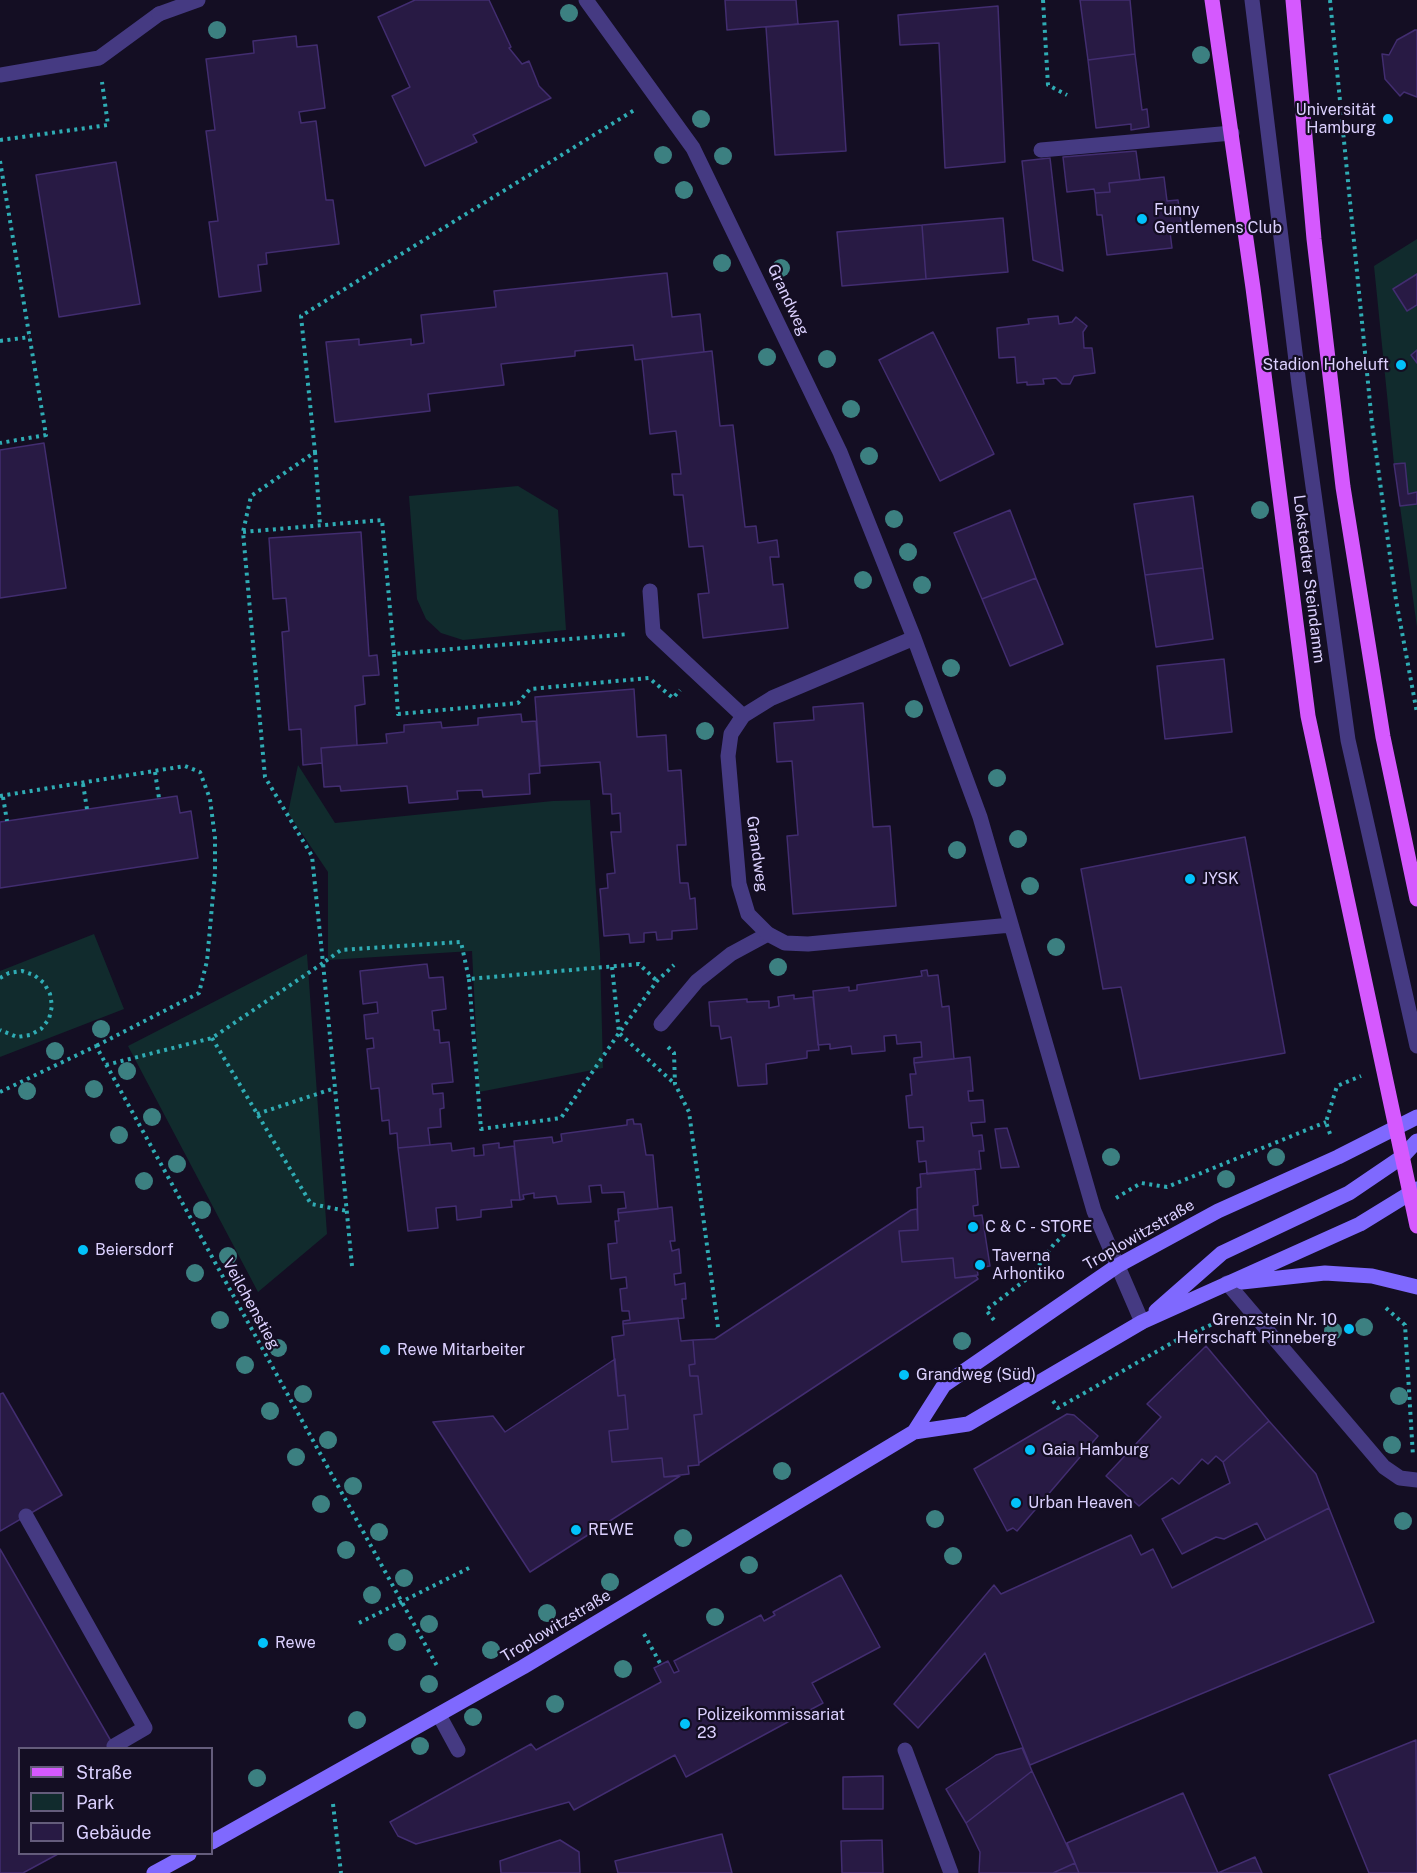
<!DOCTYPE html>
<html>
<head>
<meta charset="utf-8">
<style>
	body { margin:0 }
	#map { position:relative; width:1417px; height:1873px; overflow:hidden; background:#140e23; font-family:"Public Sans",sans-serif }
	canvas { display:block }
	.legend { position:absolute; left:18px; top:1747px; width:195px; height:108px; box-sizing:border-box; background:#140e23; border:2px solid #645c7b; margin:0; padding:8px 10px; list-style:none; font-size:18px; color:#dcd1ff }
	.legend li { display:flex; align-items:center; gap:12px; height:30px }
	.legend b { width:30px; border:2px solid #645c7b }
</style>
</head>
<body>
<div id="map">
<canvas width="1417" height="1873"></canvas>
<ul class="legend">
<li><b style="height:8px;background:#d559fe"></b>Straße</li>
<li><b style="height:16px;background:#112b2d"></b>Park</li>
<li><b style="height:16px;background:#281a44"></b>Gebäude</li>
</ul>
</div>
<script>
const g = document.querySelector('canvas').getContext('2d');
g.lineJoin = 'round';
function fill(path, color) { g.fillStyle = color; g.fill(path, 'evenodd'); }
const shape = rows => new Path2D(rows.map(r => 'M' + r).join(''));
function stroke(path, color, width, dash) { g.strokeStyle = color; g.lineWidth = width; g.lineCap = dash ? 'butt' : 'round'; g.setLineDash(dash || []); g.stroke(path); }
function label(font, color, halo, rows, align = 'center') {
  g.font = font + ' "Public Sans",sans-serif'; g.lineWidth = 4.5; g.setLineDash([]); g.textBaseline = 'middle'; g.strokeStyle = halo; g.fillStyle = color; for (const [text, x, y, turn = 0] of rows) {
    g.save(); g.translate(x, y); g.rotate((+turn || 0) * Math.PI / 180); g.textAlign = isNaN(turn) ? turn : align; if (halo) g.strokeText(text, 0, 0); g.fillText(text, 0, 0); g.restore();
  }
}
const green = shape([
	[1417,239,1417,627,1394,464,1374,266],
	[518,486,558,510,566,630,463,640,441,633,426,619,417,599,409,496],
	[298,765,335,823,553,801,590,800,600,953,603,1068,479,1092,472,951,328,960,328,872,288,813],
	[94,934,124,1009,0,1057,0,971],
	[307,954,327,1234,258,1292,128,1046]
]);
const building = shape([
	[415,0,489,0,511,47,509,48,522,64,529,61,539,86,551,98,473,135,477,142,425,166,392,96,410,87,378,17,415,0],
	[725,0,796,0,798,24,727,30,725,0],
	[1080,0,1130,0,1135,54,1088,60,1080,0],
	[998,6,1005,162,945,168,939,43,900,45,898,15,998,6],
	[838,21,846,151,775,155,766,27,838,21],
	[1415,30,1417,30,1417,97,1404,92,1400,96,1385,79,1382,54,1389,55,1397,40,1415,30],
	[296,36,297,47,317,45,325,108,299,112,301,123,316,121,326,200,333,200,339,244,266,253,267,264,258,265,261,291,219,297,209,222,218,221,206,131,215,130,206,59,254,53,253,41,296,36],
	[1135,54,1142,110,1147,109,1149,127,1131,130,1131,124,1096,128,1088,60,1135,54],
	[1136,151,1140,180,1109,183,1110,192,1095,193,1094,189,1067,192,1063,157,1136,151],
	[1050,158,1063,271,1033,260,1022,161,1050,158],
	[116,162,140,304,59,317,36,175,116,162],
	[1164,177,1167,201,1178,200,1181,222,1169,224,1172,248,1107,255,1102,215,1097,215,1095,193,1110,192,1109,183,1164,177],
	[1003,218,1008,272,926,279,922,225,1003,218],
	[922,225,926,279,842,286,837,232,922,225],
	[667,273,672,317,700,314,704,352,635,360,633,345,575,351,575,356,501,364,504,385,428,394,430,411,335,422,326,342,359,339,359,345,411,339,411,345,424,343,421,315,496,307,494,291,667,273],
	[1417,274,1417,305,1407,311,1393,289,1417,274],
	[1058,316,1059,324,1072,322,1076,317,1087,326,1083,332,1084,348,1092,348,1095,373,1074,376,1070,384,1062,384,1056,378,1043,379,1044,384,1027,385,1027,382,1017,383,1015,357,999,358,997,328,1029,324,1028,319,1058,316],
	[933,332,994,454,940,481,879,360,933,332],
	[1417,350,1417,363,1411,355,1417,350],
	[712,351,720,426,733,425,745,527,756,526,758,543,777,540,779,557,770,557,773,585,783,584,788,628,703,638,698,594,709,593,703,546,689,547,683,495,674,495,672,474,681,474,676,431,650,434,642,359,712,351],
	[44,443,66,588,0,598,0,450,44,443],
	[1405,463,1408,494,1417,492,1417,504,1400,506,1394,464,1405,463],
	[1193,496,1203,568,1145,575,1134,504,1193,496],
	[1010,510,1036,578,982,599,954,533,1010,510],
	[361,532,369,656,377,655,379,675,363,676,365,704,355,706,357,745,321,748,322,763,303,765,301,729,289,730,282,632,289,631,286,598,273,599,269,538,361,532],
	[1203,568,1213,639,1156,647,1145,575,1203,568],
	[1036,578,1063,644,1010,666,982,599,1036,578],
	[1224,659,1232,732,1165,739,1157,666,1224,659],
	[634,689,637,737,666,735,668,771,681,770,686,845,677,845,680,883,688,883,690,899,695,898,697,929,672,931,672,939,657,940,656,932,644,933,644,942,630,943,629,934,604,936,600,889,608,888,607,874,615,873,611,832,621,832,620,813,612,814,611,794,603,794,600,762,540,766,535,697,634,689],
	[863,703,873,827,890,826,896,906,793,914,787,836,798,835,792,761,777,762,774,723,814,720,813,707,863,703],
	[521,714,522,722,536,721,540,773,529,774,530,794,483,797,482,790,457,791,458,799,409,803,407,786,341,791,340,786,324,787,321,748,387,743,386,734,404,732,404,725,441,722,442,728,478,725,478,718,521,714],
	[177,796,180,813,191,811,198,858,0,888,0,822,177,796],
	[1245,837,1285,1053,1140,1079,1121,987,1103,989,1081,869,1245,837],
	[427,964,429,978,443,977,446,1009,432,1011,434,1030,439,1030,440,1043,449,1042,453,1082,432,1084,433,1094,443,1093,444,1108,440,1109,441,1127,428,1128,430,1145,398,1148,397,1133,390,1134,389,1120,382,1121,379,1088,371,1089,367,1049,374,1048,373,1038,366,1039,364,1015,378,1013,377,1002,363,1004,360,971,427,964],
	[927,970,928,976,938,975,942,1007,949,1006,954,1059,914,1063,914,1058,922,1057,921,1042,897,1044,896,1035,884,1036,885,1051,852,1054,851,1046,830,1049,830,1044,818,1045,813,991,849,987,849,991,857,990,857,985,922,976,921,971,927,970],
	[794,995,794,999,813,997,819,1050,807,1051,807,1058,766,1064,767,1084,738,1086,731,1037,721,1039,719,1026,711,1026,709,1002,747,999,747,1002,769,1001,769,1008,779,1006,778,997,794,995],
	[970,1057,973,1091,968,1091,969,1101,983,1100,985,1122,971,1123,973,1136,982,1135,984,1151,979,1151,981,1169,927,1174,926,1161,919,1162,917,1141,924,1141,923,1127,909,1128,906,1096,912,1095,910,1074,916,1074,914,1063,970,1057],
	[633,1119,634,1124,641,1124,646,1155,653,1155,658,1209,618,1213,618,1209,626,1208,624,1192,602,1193,601,1185,589,1186,591,1202,558,1204,556,1196,534,1198,534,1193,523,1195,524,1199,520,1200,514,1141,552,1137,553,1143,562,1141,561,1134,627,1125,627,1120,633,1119],
	[1007,1128,1019,1167,1001,1168,995,1129,1007,1128],
	[451,1143,452,1151,474,1148,474,1156,484,1155,483,1145,499,1143,499,1148,514,1146,520,1200,511,1200,512,1207,481,1210,481,1217,457,1220,456,1206,436,1208,438,1228,408,1231,398,1148,451,1143],
	[975,1169,978,1205,973,1206,974,1216,982,1215,990,1266,977,1268,978,1275,955,1278,953,1258,902,1262,899,1231,918,1230,917,1188,921,1187,920,1174,975,1169],
	[672,1207,675,1241,670,1241,672,1251,679,1249,681,1273,674,1274,675,1285,685,1283,686,1299,682,1299,684,1318,623,1324,623,1321,630,1320,629,1311,622,1311,620,1289,627,1288,626,1277,611,1279,608,1244,617,1243,615,1221,619,1221,618,1213,672,1207],
	[917,1209,918,1230,899,1231,902,1262,953,1258,955,1278,976,1276,978,1279,699,1463,694,1415,702,1414,698,1376,690,1376,689,1365,695,1364,693,1340,715,1339,911,1210,917,1209],
	[678,1318,681,1341,693,1340,695,1364,689,1365,690,1376,698,1376,702,1414,694,1415,699,1465,688,1466,689,1474,664,1477,662,1458,612,1462,609,1431,628,1429,625,1395,618,1396,612,1337,624,1335,623,1324,678,1318],
	[1206,1346,1269,1421,1223,1462,1216,1456,1208,1464,1202,1459,1179,1484,1172,1478,1139,1506,1106,1476,1161,1417,1147,1404,1206,1346],
	[615,1359,618,1396,625,1395,628,1429,609,1431,612,1462,662,1458,664,1477,680,1476,530,1572,433,1422,493,1416,505,1432,615,1359],
	[3,1393,62,1495,0,1531,0,1394,3,1393],
	[1067,1414,1074,1415,1098,1436,1017,1531,1013,1528,1007,1531,974,1469,1067,1414],
	[1269,1421,1316,1474,1329,1508,1266,1540,1257,1523,1224,1539,1216,1537,1182,1554,1162,1519,1230,1483,1223,1462,1269,1421],
	[1329,1508,1374,1622,1030,1765,985,1653,918,1728,894,1704,994,1585,1001,1594,1131,1535,1141,1555,1153,1549,1172,1588,1329,1508],
	[0,1549,115,1748,20,1748,20,1854,58,1854,23,1873,0,1873,0,1549],
	[841,1575,880,1647,812,1683,823,1703,686,1777,675,1755,574,1810,569,1802,416,1844,398,1836,390,1822,531,1744,536,1750,661,1682,654,1668,668,1661,674,1673,679,1671,674,1661,761,1615,764,1621,775,1615,773,1612,841,1575],
	[1416,1740,1417,1873,1369,1873,1329,1775,1416,1740],
	[1022,1748,1032,1771,966,1823,946,1789,996,1755,1022,1748],
	[1032,1771,1075,1863,1053,1873,979,1873,980,1852,966,1823,1032,1771],
	[883,1776,883,1809,843,1809,843,1777,883,1776],
	[1183,1793,1218,1873,1255,1857,1262,1873,1079,1873,1067,1843,1183,1793],
	[722,1834,732,1873,618,1873,615,1861,722,1834],
	[560,1840,579,1852,580,1873,501,1873,500,1861,560,1840],
	[882,1840,883,1873,842,1873,841,1841,882,1840],
	[1075,1863,1079,1873,1053,1873,1075,1863]
]);
const path = shape([
	[1043,0,1048,85,1067,95],
	[1330,0,1372,423,1396,600,1417,713],
	[0,140,108,125,102,82],
	[0,161,46,435,0,443],
	[0,341,30,337],
	[315,452,320,525],
	[243,532,382,520,394,654,629,634],
	[394,654,398,714,518,703,530,689,649,678,673,698,680,690],
	[155,772,159,798],
	[83,784,87,809],
	[0,796,185,766,200,772,210,799,215,838,215,873,207,961,199,993,96,1046],
	[3,797,7,821],
	[612,967,619,1033,675,1084],
	[0,978,9,973,22,971,34,975,44,983,50,994,52,1006,49,1019,41,1029,30,1035,17,1037,0,1030],
	[469,979,481,1129,561,1118,619,1033,657,981,674,965],
	[212,1038,311,1204,347,1211],
	[668,1047,674,1053,675,1084,689,1112,718,1327],
	[106,1065,212,1038,323,963,312,856,265,777,243,532,251,496,315,452,301,316,636,109],
	[0,1092,96,1046,437,1666],
	[257,1114,335,1088],
	[1330,1134,1326,1122,1337,1086,1361,1076],
	[1116,1198,1141,1183,1167,1187,1326,1122],
	[352,1266,323,963,341,950,461,942,469,979,639,964,657,981],
	[1386,1308,1405,1325,1413,1456],
	[994,1320,986,1310,1032,1275,1054,1244,1075,1225],
	[1053,1401,1058,1408,1175,1341,1226,1318],
	[359,1623,469,1568],
	[644,1634,661,1665],
	[333,1804,341,1873]
]);
const lane = shape([
	[1252,0,1299,385,1348,740,1417,1046],
	[0,75,99,58,159,14],
	[1041,150,1232,133],
	[650,591,653,632,743,716],
	[661,1024,697,981,731,954,768,934],
	[1227,1283,1384,1467,1400,1478,1417,1480],
	[26,1516,145,1728,114,1746],
	[439,1715,458,1750],
	[905,1750,951,1873]
]);
const street = shape([
	[586,0,693,148,840,452,914,638,980,817,1094,1211,1142,1322],
	[159,14,198,0],
	[914,638,772,698,743,716,731,734,728,756,739,884,748,914,768,934,785,943,808,944,1011,925]
]);
const secondary = shape([
	[1242,1282,1325,1273,1372,1276,1417,1287],
	[1156,1311,1222,1253,1349,1193,1402,1157,1417,1141],
	[914,1432,944,1385,1117,1266,1218,1211,1338,1157,1417,1117],
	[212,1842,523,1667,914,1432,968,1424,1142,1322,1360,1224,1417,1189],
	[154,1873,189,1854]
]);
const primary = shape([
	[1212,0,1253,288,1308,716,1417,1226],
	[1293,0,1314,239,1343,487,1383,737,1417,899]
]);
const trees = [
	[569,13],
	[217,30],
	[1201,55],
	[701,119],
	[663,155],
	[723,156],
	[684,190],
	[722,263],
	[781,268],
	[767,357],
	[827,359],
	[851,409],
	[869,456],
	[1260,510],
	[894,519],
	[908,552],
	[863,580],
	[922,585],
	[951,668],
	[914,709],
	[705,731],
	[997,778],
	[1018,839],
	[957,850],
	[1030,886],
	[1056,947],
	[778,967],
	[101,1029],
	[55,1051],
	[127,1071],
	[94,1089],
	[27,1091],
	[152,1117],
	[119,1135],
	[1111,1157],
	[1276,1157],
	[177,1164],
	[1226,1179],
	[144,1181],
	[202,1210],
	[228,1256],
	[195,1273],
	[220,1320],
	[1364,1327],
	[1333,1331],
	[962,1341],
	[278,1348],
	[245,1365],
	[303,1394],
	[1399,1396],
	[270,1411],
	[328,1440],
	[1392,1445],
	[296,1457],
	[782,1471],
	[353,1486],
	[321,1504],
	[935,1519],
	[1403,1521],
	[379,1532],
	[683,1538],
	[346,1550],
	[953,1556],
	[749,1565],
	[404,1578],
	[610,1582],
	[372,1595],
	[547,1613],
	[715,1617],
	[429,1624],
	[397,1642],
	[491,1650],
	[623,1669],
	[429,1684],
	[555,1704],
	[473,1717],
	[357,1720],
	[420,1746],
	[257,1778]
];
const markers = [
	[1388,119,6,"#02c2fa"],
	[1142,219,6,"#02c2fa"],
	[1401,365,6,"#02c2fa"],
	[1190,879,6,"#02c2fa"],
	[973,1227,6,"#02c2fa"],
	[83,1250,6,"#02c2fa"],
	[980,1265,6,"#02c2fa"],
	[1349,1329,6,"#02c2fa"],
	[385,1350,6,"#02c2fa"],
	[904,1375,6,"#02c2fa"],
	[1030,1450,6,"#02c2fa"],
	[1016,1503,6,"#02c2fa"],
	[576,1530,6,"#02c2fa"],
	[263,1643,6,"#02c2fa"],
	[685,1724,6,"#02c2fa"]
];
const poiNames = [
	["Universität",1376,110,"right"],
	["Hamburg",1376,128,"right"],
	["Funny",1154,210],
	["Gentlemens Club",1154,228],
	["Stadion Hoheluft",1389,365,"right"],
	["JYSK",1202,879],
	["C & C - STORE",985,1227],
	["Beiersdorf",95,1250],
	["Taverna",992,1256],
	["Arhontiko",992,1274],
	["Grenzstein Nr. 10",1337,1320,"right"],
	["Herrschaft Pinneberg",1337,1338,"right"],
	["Rewe Mitarbeiter",397,1350],
	["Grandweg (Süd)",916,1375],
	["Gaia Hamburg",1042,1450],
	["Urban Heaven",1028,1503],
	["REWE",588,1530],
	["Rewe",275,1643],
	["Polizeikommissariat",697,1715],
	["23",697,1733]
];
const streetNames = [
	["Grandweg",788,300,65],
	["Lokstedter Steindamm",1309,579,83],
	["Grandweg",757,854,82],
	["Troplowitzstraße",1139,1235,-30],
	["Veilchenstieg",251,1304,61],
	["Troplowitzstraße",556,1626,-31]
];
fill(green, '#112b2d');
fill(building, '#281a44');
stroke(building, '#422d70', 1.5);
stroke(path, '#2facb4', 4, [3, 4.5]);
stroke(lane, '#453a82', 15);
stroke(street, '#453a82', 15);
stroke(secondary, '#7f69fe', 15);
stroke(primary, '#d559fe', 15);
g.fillStyle = '#3c8081';
for (const [x, y] of trees) { g.beginPath(); g.arc(x, y, 9, 0, 2 * Math.PI); g.fill(); }
for (const [x, y, r, color] of markers) { const dot = new Path2D(); dot.arc(x, y, r, 0, 2 * Math.PI); g.fillStyle = color; g.fill(dot); stroke(dot, '#140e23', 2); }
label('16px', '#dcd1ff', '#140e23', poiNames, 'left');
label('16px', '#dcd1ff', '#140e23', streetNames);
</script>
</body>
</html>
